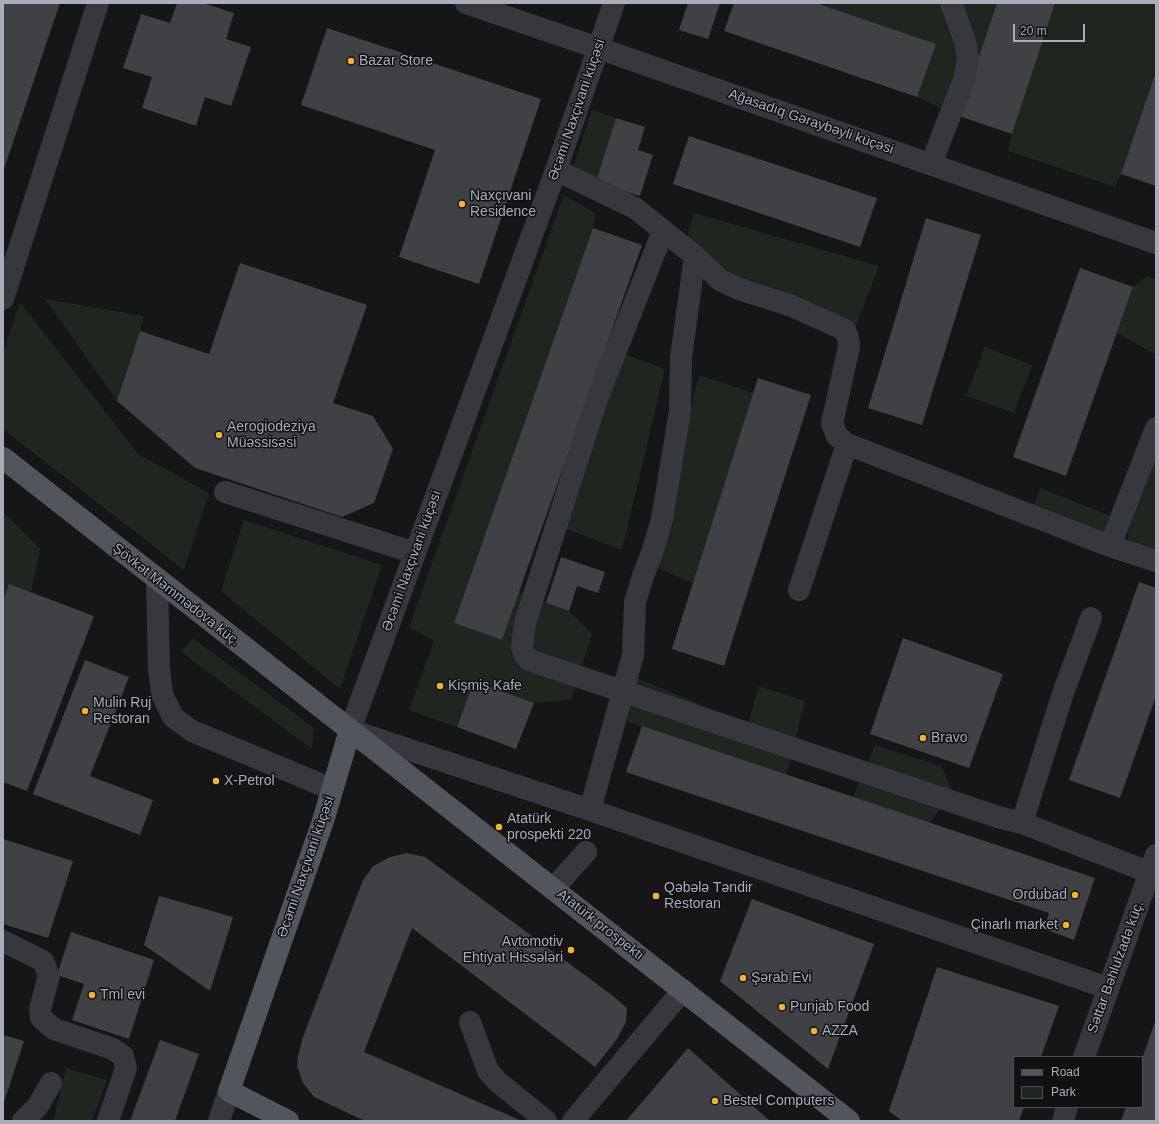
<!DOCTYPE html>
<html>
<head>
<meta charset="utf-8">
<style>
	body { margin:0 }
	#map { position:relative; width:1159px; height:1124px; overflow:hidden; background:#161618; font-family:Arial,sans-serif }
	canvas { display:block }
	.frame { position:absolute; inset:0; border:4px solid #a8adb8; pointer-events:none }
	.legend { position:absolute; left:1013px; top:1056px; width:130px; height:52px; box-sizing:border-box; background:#111113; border:1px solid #4d4f55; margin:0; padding:5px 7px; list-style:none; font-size:12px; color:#a8adb8 }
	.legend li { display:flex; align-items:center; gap:8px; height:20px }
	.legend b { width:20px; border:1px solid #4d4f55 }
	.scale { position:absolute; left:1013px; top:24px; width:72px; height:18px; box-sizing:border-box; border:2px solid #a8adb8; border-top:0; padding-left:5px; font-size:12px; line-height:14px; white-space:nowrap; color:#a8adb8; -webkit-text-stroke:3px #111113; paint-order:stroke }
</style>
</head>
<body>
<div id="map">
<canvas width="1159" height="1124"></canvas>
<div class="frame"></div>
<ul class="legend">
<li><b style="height:5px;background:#53555c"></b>Road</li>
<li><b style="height:11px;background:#1e261f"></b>Park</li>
</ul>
<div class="scale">20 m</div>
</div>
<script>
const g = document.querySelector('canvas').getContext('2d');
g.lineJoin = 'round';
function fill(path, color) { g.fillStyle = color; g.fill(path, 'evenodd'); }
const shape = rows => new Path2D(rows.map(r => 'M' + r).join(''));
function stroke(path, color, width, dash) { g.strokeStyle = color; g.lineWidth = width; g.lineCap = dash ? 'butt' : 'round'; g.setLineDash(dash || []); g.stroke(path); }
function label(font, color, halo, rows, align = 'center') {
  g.font = font + ' Arial,sans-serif'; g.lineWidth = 3; g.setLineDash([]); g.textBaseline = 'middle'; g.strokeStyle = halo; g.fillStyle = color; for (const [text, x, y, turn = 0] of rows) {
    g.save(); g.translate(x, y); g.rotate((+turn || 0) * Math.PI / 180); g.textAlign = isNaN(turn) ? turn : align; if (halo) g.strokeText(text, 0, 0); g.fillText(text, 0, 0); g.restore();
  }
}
const green = shape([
	[816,3,997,3,959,116,917,97,935,44],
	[1055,3,1156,3,1156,70,1121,174,1115,187,1008,151,1012,134],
	[592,110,616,118,596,182,572,171],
	[564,195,595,213,593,228,454,623,502,640,519,592,569,611,592,634,571,700,534,703,474,681,457,727,409,710,434,641,409,627],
	[694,213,879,266,854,331,728,276,686,240],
	[1147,276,1156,280,1156,355,1117,333,1133,287],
	[45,299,144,316,140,331,117,401],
	[20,302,138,454,209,493,184,570,3,429,3,353],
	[985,347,1032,365,1014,413,966,396],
	[619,352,665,369,622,550,558,526],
	[699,375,754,393,693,583,653,566],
	[1156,457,1156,550,1127,540,1134,509],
	[1040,488,1111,516,1104,534,1033,509],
	[3,512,40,549,31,593,9,585,3,600],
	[244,520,382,565,340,689,221,591],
	[193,638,314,728,312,749,181,652],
	[634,677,697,703,704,713,747,727,759,686,805,701,786,775,623,720],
	[875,745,941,766,952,790,930,823,853,797],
	[66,1068,107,1080,92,1121,53,1121]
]);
const building = shape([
	[3,3,60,3,3,172],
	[177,3,203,3,234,13,226,39,251,47,231,106,205,97,196,126,142,108,152,77,123,68,141,14,170,23],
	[688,3,720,3,708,39,679,30],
	[734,3,816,3,936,44,917,97,724,31],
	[997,3,1055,3,1012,134,959,116],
	[327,28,541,99,479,284,399,257,435,150,301,105],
	[1156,71,1156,186,1121,174],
	[616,118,645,127,638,150,653,155,640,196,596,182],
	[689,136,877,198,860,247,673,184],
	[926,218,981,235,922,425,868,408],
	[593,228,642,245,502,640,454,623],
	[240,263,367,305,333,403,373,416,393,449,374,503,342,517,195,468,117,401,140,331,209,354],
	[1080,268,1133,287,1066,476,1013,457],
	[758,378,811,395,724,666,672,649],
	[561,557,605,572,598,593,577,586,569,611,546,603],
	[1139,582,1156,588,1156,696,1120,798,1069,780],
	[9,584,94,616,27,791,3,782,3,600],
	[903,638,1003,674,969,768,870,734],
	[85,660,129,677,90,776,153,800,140,835,33,794],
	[474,681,534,703,516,749,457,727],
	[642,726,1095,878,1074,940,1044,929,1049,913,626,772],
	[3,839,73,861,48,938,3,924],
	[407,853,425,857,440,868,613,996,627,1008,626,1022,617,1039,595,1067,412,928,364,1052,522,1121,365,1121,314,1097,303,1083,297,1066,298,1056,303,1037,363,880,373,866,390,857],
	[159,896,233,917,210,991,144,945],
	[752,899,874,944,828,1069,720,981],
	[71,932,154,960,129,1039,72,1020,84,984,57,975],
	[937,967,1059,1006,1041,1057,1014,1057,1014,1107,1024,1107,1019,1121,902,1121,889,1111],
	[1156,1019,1156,1121,1121,1121,1126,1107,1142,1107,1142,1059],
	[3,1035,24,1041,3,1105],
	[160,1040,199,1054,175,1121,130,1121],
	[688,1048,770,1121,626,1121]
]);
const minor = shape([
	[466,3,598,48,1156,243],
	[614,3,556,170,350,730,590,810,1108,988],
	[931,164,965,77,968,58,965,41,951,3],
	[556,170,635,208,695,256,720,280,739,289,792,306,845,330,848,338,849,347,832,423,837,436,847,444,1110,546,1156,561],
	[663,231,597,399,525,623,522,647,524,654,529,660,998,817,1022,823,1063,693,1091,618],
	[3,299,98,3],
	[225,492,415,553],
	[1110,546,1156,428],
	[157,580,159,668,162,694,173,717,192,731,332,789],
	[799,590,847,444],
	[590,810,633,655,635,602,643,576,653,550,662,519,680,411,681,357,695,256],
	[1022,823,1156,875],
	[553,889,586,852],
	[3,941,43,961,49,976,40,1009,41,1018,54,1029,113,1049,123,1056,126,1068,108,1121],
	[470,1022,488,1071,497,1081,546,1121],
	[1084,1057,1156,855],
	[23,1121,38,1106,51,1083],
	[219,1121,229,1091],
	[573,1121,683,990],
	[1063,1121,1067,1107]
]);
const major = shape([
	[3,458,849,1121],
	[288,1121,229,1091,323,821,350,730]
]);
const markers = [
	[351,61,4,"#f2b134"],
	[462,204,4,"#f2b134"],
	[219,435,4,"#f2b134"],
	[440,686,4,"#f2b134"],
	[85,711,4,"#f2b134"],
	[923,738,4,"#f2b134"],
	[216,781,4,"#f2b134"],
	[499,827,4,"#f2b134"],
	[1075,895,4,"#f2b134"],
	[656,896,4,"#f2b134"],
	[1066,925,4,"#f2b134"],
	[571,950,4,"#f2b134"],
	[743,978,4,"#f2b134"],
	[92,995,4,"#f2b134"],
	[782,1007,4,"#f2b134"],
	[814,1031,4,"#f2b134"],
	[715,1101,4,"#f2b134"]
];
const poiNames = [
	["Bazar Store",359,61],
	["Naxçıvani",470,196],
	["Residence",470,212],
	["Aerogiodeziya",227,427],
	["Müəssisəsi",227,443],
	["Kişmiş Kafe",448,686],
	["Mulin Ruj",93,703],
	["Restoran",93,719],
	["Bravo",931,738],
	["X-Petrol",224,781],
	["Atatürk",507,819],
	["prospekti 220",507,835],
	["Qəbələ Təndir",664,888],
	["Restoran",664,904],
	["Ordubad",1067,895,"right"],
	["Çinarlı market",1058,925,"right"],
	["Avtomotiv",563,942,"right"],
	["Ehtiyat Hissələri",563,958,"right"],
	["Şərab Evi",751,978],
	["Tml evi",100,995],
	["Punjab Food",790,1007],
	["AZZA",822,1031],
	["Bestel Computers",723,1101]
];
const streetNames = [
	["Əcəmi Naxçivani küçəsi",577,110,-71],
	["Ağasadıq Gəraybəyli küçəsi",811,122,19],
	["Əcəmi Naxçivani küçəsi",412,561,-70],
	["Şövkət Məmmədova küç.",176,595,38],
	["Əcəmi Naxçivani küçəsi",306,867,-71],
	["Atatürk prospekti",600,925,38],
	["Səttar Bəhlulzadə küç.",1116,967,-70]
];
fill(green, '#1e261f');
fill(building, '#404145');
stroke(minor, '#37383d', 22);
stroke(major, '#53555c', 22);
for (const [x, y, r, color] of markers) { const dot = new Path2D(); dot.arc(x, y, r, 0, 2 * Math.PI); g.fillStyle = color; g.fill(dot); stroke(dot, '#111113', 1.5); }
label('14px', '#a8adb8', '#111113', poiNames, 'left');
label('14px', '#a8adb8', '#111113', streetNames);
</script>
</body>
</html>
